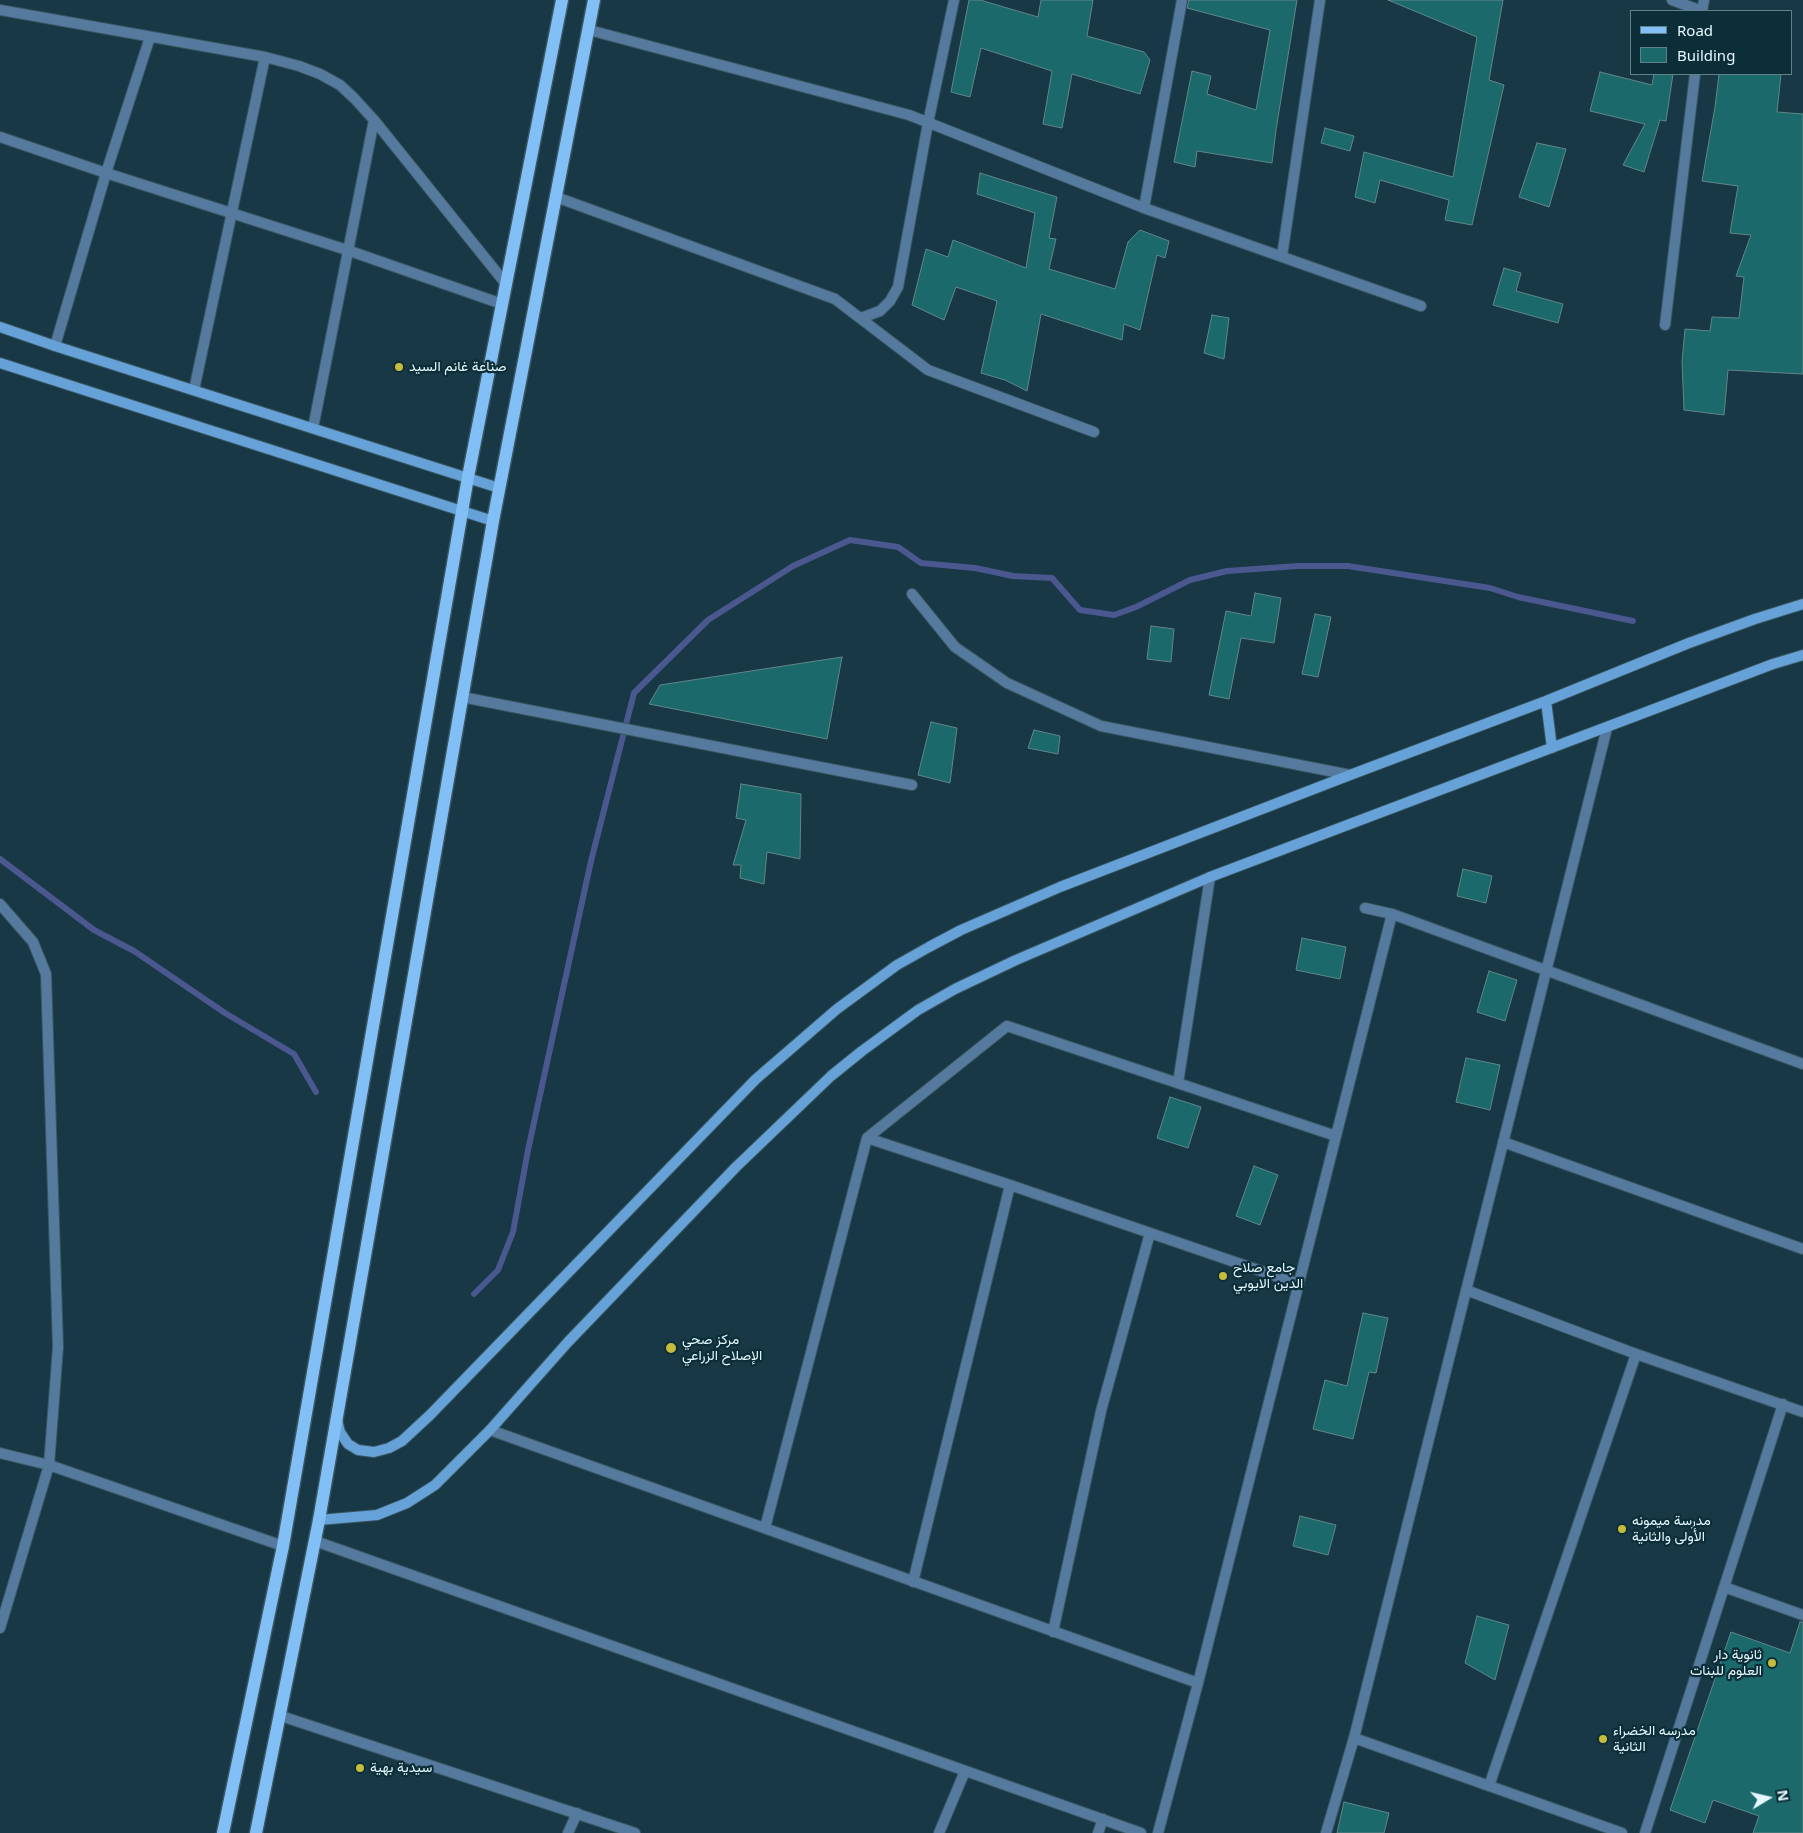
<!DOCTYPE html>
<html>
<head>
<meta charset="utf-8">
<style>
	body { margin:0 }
	#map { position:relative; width:1803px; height:1833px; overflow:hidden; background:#173844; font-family:"Noto Sans",sans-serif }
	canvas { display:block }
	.legend { position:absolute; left:1630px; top:10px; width:162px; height:65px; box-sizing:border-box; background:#0c2e39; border:1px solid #637f88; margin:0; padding:6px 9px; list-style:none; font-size:15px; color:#e5f8ff }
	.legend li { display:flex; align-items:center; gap:10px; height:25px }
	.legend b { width:25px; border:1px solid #637f88 }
	.north { position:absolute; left:1743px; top:1773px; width:50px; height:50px; -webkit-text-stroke:4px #0c2e39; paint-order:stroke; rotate:81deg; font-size:14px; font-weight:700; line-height:20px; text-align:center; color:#e5f8ff }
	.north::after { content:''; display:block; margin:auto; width:18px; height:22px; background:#e5f8ff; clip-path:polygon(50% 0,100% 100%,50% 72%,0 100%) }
</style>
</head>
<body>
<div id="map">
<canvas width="1803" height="1833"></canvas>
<ul class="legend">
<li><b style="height:6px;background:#83bff7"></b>Road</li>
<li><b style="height:14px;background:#1c696c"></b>Building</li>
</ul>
<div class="north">N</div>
</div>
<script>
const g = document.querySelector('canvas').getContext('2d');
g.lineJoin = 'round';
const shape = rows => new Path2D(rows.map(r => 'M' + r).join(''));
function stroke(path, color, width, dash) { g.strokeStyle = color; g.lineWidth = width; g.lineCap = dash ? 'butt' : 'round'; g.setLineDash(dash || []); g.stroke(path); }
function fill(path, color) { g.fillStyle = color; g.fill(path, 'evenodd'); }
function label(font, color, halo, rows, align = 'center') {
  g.font = font + ' "Noto Sans",Vazirmatn,sans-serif'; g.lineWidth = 4.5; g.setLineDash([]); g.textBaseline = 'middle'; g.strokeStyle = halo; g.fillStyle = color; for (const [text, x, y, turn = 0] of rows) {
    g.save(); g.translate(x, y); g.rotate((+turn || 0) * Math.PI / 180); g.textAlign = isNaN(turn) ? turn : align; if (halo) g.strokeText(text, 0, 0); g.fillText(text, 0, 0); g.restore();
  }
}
const stream = shape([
	[0,859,94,930,134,951,225,1013,294,1054,316,1092],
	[474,1294,498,1270,513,1232,528,1150,591,861,634,693,708,620,793,566,850,540,898,547,921,563,975,568,1013,576,1052,578,1080,610,1114,615,1136,607,1190,580,1227,571,1298,566,1348,566,1490,588,1518,597,1633,621]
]);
const building = shape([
	[969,0,980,0,1038,17,1041,0,1093,0,1087,36,1144,52,1150,60,1140,94,1072,74,1062,128,1043,124,1052,71,981,48,970,97,951,92,969,0],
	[1189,0,1297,0,1276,130,1272,163,1197,151,1195,167,1174,162,1192,71,1211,76,1207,94,1256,110,1270,30,1187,8,1189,0],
	[1388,0,1503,0,1489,80,1504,85,1472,225,1445,220,1449,200,1380,180,1375,203,1355,197,1364,152,1453,177,1477,37,1388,0],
	[1600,72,1652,85,1654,74,1673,74,1666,121,1660,120,1644,172,1623,165,1645,124,1590,111,1600,72],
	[1719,74,1781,74,1777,112,1803,114,1803,374,1728,370,1724,415,1684,410,1682,361,1685,329,1710,331,1712,317,1739,318,1744,277,1736,276,1751,235,1730,233,1738,186,1702,181,1715,107,1719,74],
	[1325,128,1354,136,1350,151,1321,143,1325,128],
	[1537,143,1566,149,1549,207,1519,197,1537,143],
	[980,173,1057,197,1049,238,1056,239,1049,269,1115,289,1128,242,1140,230,1169,241,1165,258,1157,255,1140,330,1124,324,1122,340,1041,314,1027,391,1005,380,981,373,997,301,956,287,944,320,912,305,926,249,948,257,953,240,1026,268,1035,213,977,194,980,173],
	[1504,268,1521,273,1516,291,1563,304,1558,323,1493,305,1504,268],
	[1212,315,1229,318,1224,359,1204,353,1212,315],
	[1255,593,1281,598,1274,643,1241,638,1229,699,1209,695,1226,611,1251,616,1255,593],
	[1315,614,1331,617,1318,677,1302,674,1315,614],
	[1151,626,1174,629,1171,662,1147,659,1151,626],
	[842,657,827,739,649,704,660,685,842,657],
	[931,722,957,728,950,783,918,775,931,722],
	[1034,730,1060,736,1058,754,1028,748,1034,730],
	[741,784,801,794,800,859,767,852,764,884,740,878,741,865,733,865,746,820,736,818,741,784],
	[1463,869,1492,876,1486,903,1457,896,1463,869],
	[1302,938,1346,947,1340,979,1296,970,1302,938],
	[1489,971,1517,980,1505,1021,1477,1012,1489,971],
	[1466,1058,1500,1065,1490,1110,1456,1102,1466,1058],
	[1170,1097,1201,1107,1188,1148,1157,1138,1170,1097],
	[1254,1166,1278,1175,1260,1225,1236,1216,1254,1166],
	[1363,1313,1388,1318,1376,1373,1369,1372,1353,1439,1313,1429,1325,1380,1347,1386,1363,1313],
	[1300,1516,1336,1525,1328,1555,1293,1546,1300,1516],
	[1477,1616,1509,1625,1495,1680,1465,1663,1477,1616],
	[1800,1622,1803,1622,1803,1833,1753,1833,1759,1816,1713,1800,1705,1823,1670,1810,1731,1632,1790,1653,1800,1622],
	[1344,1802,1389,1813,1384,1833,1337,1833,1344,1802]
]);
const lane = shape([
	[0,904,33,942,46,974,58,1347,49,1465]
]);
const street = shape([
	[1672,0,1702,11],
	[0,10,265,57,299,66,320,74,340,85,354,98,374,120,506,284],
	[1702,11,1704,0],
	[589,30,909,115,1144,208,1421,306],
	[0,137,106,173,347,250,502,304],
	[556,197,835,299,928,370,1094,432],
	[1144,208,1182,0],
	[1282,256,1320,0],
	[861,318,880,311,890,301,898,287,928,123,954,0],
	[1665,325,1695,74],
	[55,346,106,173,150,37],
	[194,390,265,57],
	[313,428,374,120],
	[912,594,955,647,1007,683,1101,726,1350,775],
	[462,697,912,785],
	[1365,908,1392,914,1803,1064],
	[1178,1083,1210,877],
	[867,1138,1010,1185,1299,1284],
	[1503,1142,1803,1249],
	[1466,1290,1636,1354,1803,1412],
	[490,1430,1198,1683],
	[0,1453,49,1465,283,1546],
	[765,1528,867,1138,1007,1026,1336,1136],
	[315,1541,1141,1833],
	[913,1582,1010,1185],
	[1724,1587,1803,1615],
	[0,1628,49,1465],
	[1053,1632,1101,1411,1150,1233],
	[281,1716,635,1833],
	[1354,1738,1622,1833],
	[1489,1786,1636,1354],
	[568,1833,577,1813],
	[939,1833,965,1771],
	[1098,1833,1103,1819],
	[1158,1833,1198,1683,1392,914],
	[1326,1833,1354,1738,1607,728],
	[1645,1833,1783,1404]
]);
const secondary = shape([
	[0,327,55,346,499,488],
	[0,363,493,521],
	[1546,701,1552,748],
	[337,1420,340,1432,348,1444,358,1450,374,1452,389,1448,402,1441,430,1415,756,1079,837,1009,897,965,929,947,961,930,1060,887,1350,775,1546,701,1689,643,1755,619,1803,604],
	[319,1520,377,1515,407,1503,435,1485,490,1430,568,1342,736,1167,831,1076,862,1051,918,1010,955,989,1016,960,1210,877,1707,689,1773,664,1803,655]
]);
const primary = shape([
	[223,1833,283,1546,468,477,562,0],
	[256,1833,319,1520,493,521,594,0]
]);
const markers = [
	[399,367,5,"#c6bc3c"],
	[1223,1276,5,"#c6bc3c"],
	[671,1348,6,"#c6bc3c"],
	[1622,1529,5,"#c6bc3c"],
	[1772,1663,5,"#c6bc3c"],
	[1603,1739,5,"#c6bc3c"],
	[360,1768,5,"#c6bc3c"]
];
const poiNames = [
	["صناعة غانم السيد",409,367],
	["جامع صلاح",1233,1268],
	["الدين الايوبي",1233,1284],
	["مركز صحي",682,1340],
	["الإصلاح الزراعي",682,1356],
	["مدرسة ميمونه",1632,1521],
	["الأولى والثانية",1632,1537],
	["ثانوية دار",1762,1655,"right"],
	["العلوم للبنات",1762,1671,"right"],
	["مدرسه الخضراء",1613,1731],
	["الثانية",1613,1747],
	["سيدية بهية",370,1768]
];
stroke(stream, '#4a588f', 6);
fill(building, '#1c696c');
stroke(building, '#608789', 1);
stroke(lane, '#385762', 12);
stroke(street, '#385762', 12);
stroke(secondary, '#385762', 12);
stroke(primary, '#385762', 15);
stroke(lane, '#567a9d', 10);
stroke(street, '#567a9d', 10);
stroke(secondary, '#66a2d8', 10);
stroke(primary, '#83bff7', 12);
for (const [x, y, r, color] of markers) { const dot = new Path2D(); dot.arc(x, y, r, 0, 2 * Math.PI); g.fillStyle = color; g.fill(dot); stroke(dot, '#0c2e39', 2); }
label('14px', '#e5f8ff', '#0c2e39', poiNames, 'left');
</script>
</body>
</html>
